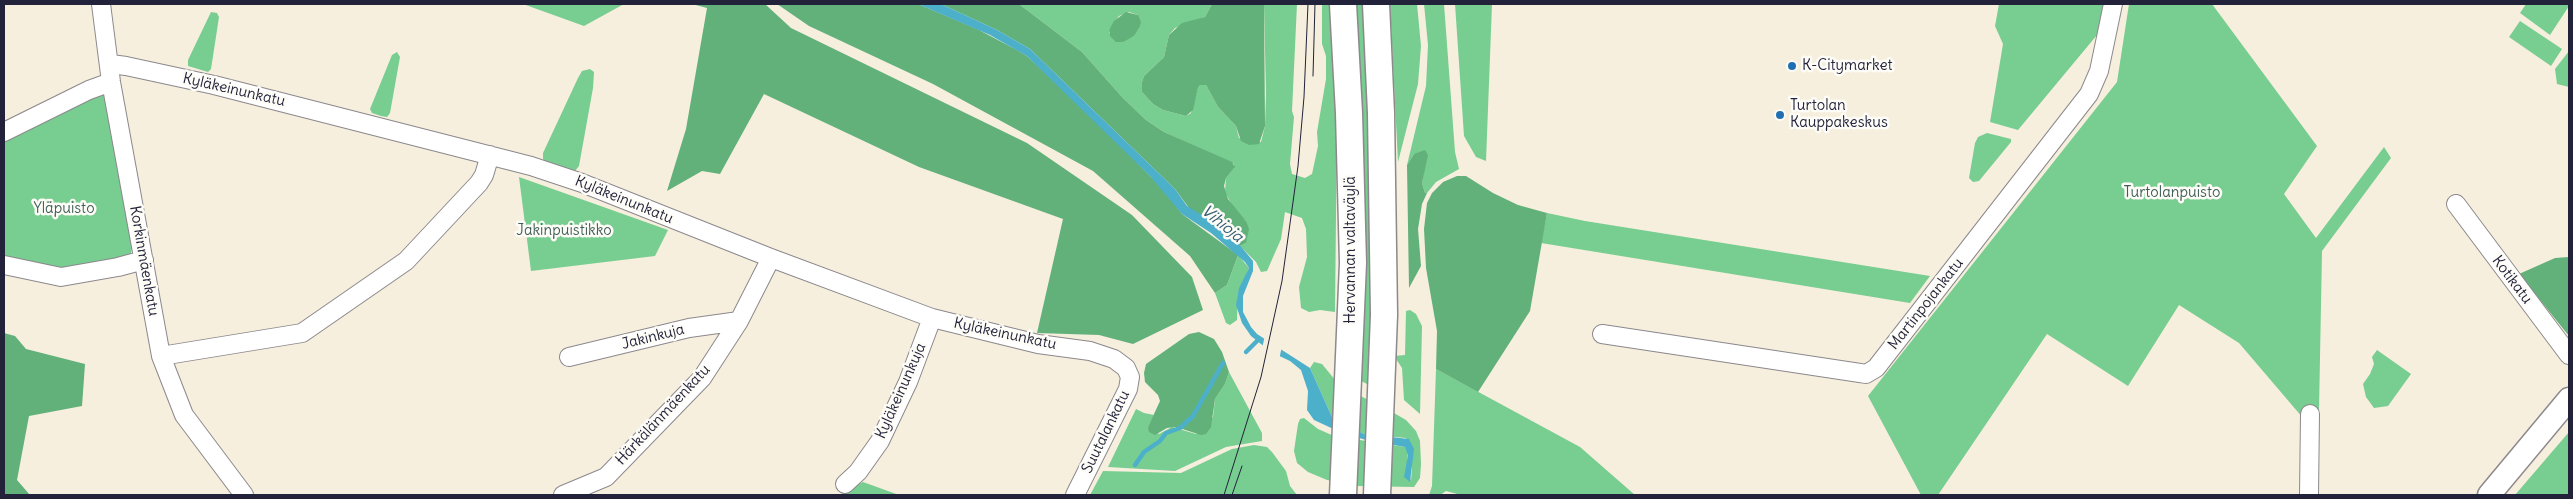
<!DOCTYPE html>
<html>
<head>
<meta charset="utf-8">
<style>
	body { margin:0 }
	#map { position:relative; width:2573px; height:499px; overflow:hidden; background:#f6efde; font-family:Delius,sans-serif }
	canvas { display:block }
	.frame { position:absolute; inset:0; border:5px solid #22223b; pointer-events:none }
</style>
</head>
<body>
<div id="map">
<canvas width="2573" height="499"></canvas>
<div class="frame"></div>
</div>
<script>
const g = document.querySelector('canvas').getContext('2d');
g.lineJoin = 'round';
function fill(path, color) { g.fillStyle = color; g.fill(path, 'evenodd'); }
const shape = rows => new Path2D(rows.map(r => 'M' + r).join(''));
function stroke(path, color, width, dash) { g.strokeStyle = color; g.lineWidth = width; g.lineCap = dash ? 'butt' : 'round'; g.setLineDash(dash || []); g.stroke(path); }
function label(font, color, halo, rows, align = 'center') {
  g.font = font + ' Delius,sans-serif'; g.lineWidth = 5; g.setLineDash([]); g.textBaseline = 'middle'; g.strokeStyle = halo; g.fillStyle = color; for (const [text, x, y, turn = 0] of rows) {
    g.save(); g.translate(x, y); g.rotate((+turn || 0) * Math.PI / 180); g.textAlign = isNaN(turn) ? turn : align; if (halo) g.strokeText(text, 0, 0); g.fillText(text, 0, 0); g.restore();
  }
}
const green = shape([
	[523,4,624,4,584,26],
	[1019,4,1212,4,1205,17,1175,28,1169,35,1164,57,1144,76,1142,82,1142,92,1153,104,1163,110,1186,116,1191,113,1198,88,1200,85,1206,85,1218,107,1236,126,1239,138,1261,142,1265,126,1266,94,1264,4,1297,4,1292,111,1294,117,1290,164,1292,174,1305,178,1312,174,1318,146,1317,132,1326,79,1326,56,1322,44,1322,4,1332,4,1337,119,1335,312,1320,310,1309,312,1301,308,1299,287,1307,257,1306,229,1302,218,1285,212,1281,239,1267,271,1261,272,1256,262,1240,246,1246,243,1246,221,1234,209,1225,192,1226,178,1234,168,1234,164,1164,132,1146,120,1123,98,1082,52],
	[1129,12,1138,15,1134,36,1119,42,1109,33,1109,30,1119,16],
	[1353,4,1366,4,1394,356,1405,355,1406,311,1410,310,1416,314,1422,326,1420,414,1404,400,1402,368,1396,359,1388,357,1369,385,1361,381],
	[1390,4,1417,4,1421,46,1418,84,1398,162],
	[1424,4,1444,4,1455,152,1459,169,1436,182,1427,193,1425,193,1422,183,1424,170,1414,154,1407,165,1426,86,1428,45],
	[1455,4,1492,4,1486,161,1476,157,1464,136],
	[1999,4,2105,4,2097,35,2018,130,1990,122,2003,44,1995,26],
	[2129,4,2212,4,2317,146,2284,194,2316,238,2384,147,2391,158,2322,251,2319,410,2303,418,2239,343,2179,305,2128,386,2047,334,1938,495,1921,495,1868,396,2117,82],
	[2526,4,2569,4,2569,6,2550,35,2520,13],
	[211,12,217,13,219,17,211,69,208,72,188,66,188,60],
	[2520,21,2562,49,2551,66,2509,37],
	[2569,51,2569,87,2557,84,2555,69],
	[397,52,400,57,390,113,387,117,381,116,372,113,370,109,392,55],
	[590,69,594,72,593,88,579,166,575,171,570,171,546,163,543,159,543,153,578,78,582,71],
	[102,93,104,96,133,243,131,253,123,259,60,271,4,259,4,141],
	[1987,133,2011,139,2011,142,1979,181,1973,182,1969,178,1975,143,1978,137],
	[519,177,668,230,655,256,531,271],
	[1547,213,1585,221,1930,276,1910,303,1541,243],
	[1238,255,1249,268,1238,294,1237,320,1230,325,1226,323,1215,293,1227,285],
	[2377,350,2411,374,2388,406,2374,408,2366,397,2363,384,2370,374,2374,364,2372,357],
	[1314,362,1322,364,1340,386,1387,409,1406,420,1416,431,1420,441,1421,464,1420,478,1414,487,1358,486,1327,480,1308,472,1297,463,1294,451,1298,424,1300,419,1304,418,1318,429,1334,436,1405,447,1408,452,1407,463,1411,481,1412,468,1406,438,1364,434,1332,417,1310,368],
	[1436,369,1580,447,1635,495,1461,495,1446,491,1440,495,1429,495,1432,486],
	[1229,372,1262,433,1262,441,1226,447,1175,471,1108,467,1136,409,1144,413,1154,415,1148,427,1159,434,1172,427,1196,434,1213,417,1215,399,1225,384],
	[2569,432,2569,495,2515,495],
	[1254,445,1267,447,1272,452,1286,471,1290,486,1297,495,1090,495,1103,471,1181,473,1232,449],
	[863,482,899,495,839,495]
]);
const forest = shape([
	[692,4,765,4,791,28,1027,143,1132,215,1192,277,1203,310,1133,344,1099,335,1037,333,1063,219,919,167,764,94,720,174,702,171,667,191,686,129,707,8],
	[777,4,918,4,977,29,1017,50,1027,56,1091,116,1164,190,1182,214,1238,255,1227,285,1215,293,1190,256,1093,171,933,84,809,26],
	[941,4,1019,4,1082,52,1123,98,1146,120,1164,132,1232,162,1235,167,1226,178,1224,186,1228,199,1246,221,1249,229,1246,243,1240,246,1229,232,1192,212,1175,189,1030,49,997,30],
	[1212,4,1264,4,1265,126,1259,144,1249,145,1241,141,1236,126,1218,107,1206,85,1200,85,1198,88,1193,110,1186,116,1163,110,1153,104,1142,92,1142,82,1144,76,1164,57,1169,35,1182,23,1205,17],
	[1126,12,1138,15,1141,22,1140,26,1134,36,1123,42,1116,42,1110,36,1109,30,1114,21],
	[1425,150,1428,155,1422,183,1425,193,1427,193,1422,204,1418,229,1421,266,1409,288,1407,165,1414,154],
	[1457,176,1466,176,1493,193,1518,205,1547,213,1530,311,1478,392,1436,369,1437,331,1426,268,1424,229,1427,203,1432,193,1443,182],
	[2569,257,2569,336,2519,274,2555,258],
	[1199,332,1214,339,1222,352,1229,372,1225,384,1215,399,1211,427,1206,434,1201,435,1176,427,1167,428,1155,435,1149,432,1148,427,1160,401,1158,395,1145,382,1144,373,1146,364,1189,334],
	[4,333,15,336,26,349,85,364,82,406,29,416,17,480,30,495,4,495]
]);
const water = shape([
	[918,4,941,4,997,30,1030,49,1175,189,1187,206,1229,232,1253,261,1253,271,1243,296,1243,312,1251,327,1257,334,1310,368,1332,417,1364,434,1409,439,1414,449,1410,482,1404,477,1408,455,1405,447,1366,440,1342,433,1314,420,1307,410,1308,391,1301,370,1290,361,1271,352,1251,336,1242,323,1236,305,1239,288,1249,268,1245,262,1211,233,1182,214,1150,176,1027,56,990,35]
]);
const pier = shape([
	[1265,335,1282,346,1279,360,1262,349]
]);
const stream = shape([
	[1246,352,1259,339],
	[1135,465,1144,452,1160,441,1166,433,1180,428,1193,416,1223,363]
]);
const minor = shape([
	[101,4,111,82,161,356,184,415,244,495],
	[111,64,126,66,214,85,531,166,582,183,771,258,932,318,1038,344,1090,351,1114,359,1126,368,1130,377,1128,389,1075,495],
	[4,132,89,90,111,82],
	[2456,204,2569,355],
	[4,265,61,277,118,267,144,260],
	[1602,334,1860,373,1866,374,1876,368,2089,94,2099,71,2113,4],
	[161,356,302,333,406,261,479,183,484,175,490,155],
	[569,357,689,328,739,321],
	[845,484,858,472,880,441,908,382,932,318],
	[563,495,606,477,702,378,739,321,771,258],
	[2309,495,2310,414]
]);
const major = shape([
	[2489,495,2569,399]
]);
const highway = shape([
	[1376,4,1381,113,1384,315,1377,495],
	[1343,495,1353,263,1349,113,1343,4]
]);
const tram = shape([
	[1313,76,1315,4],
	[1224,495,1261,377,1282,281,1298,166,1304,97,1308,4],
	[1232,495,1242,466]
]);
const markers = [
	[1792,66,5,"#1f6fb2"],
	[1780,115,5,"#1f6fb2"]
];
const poiNames = [
	["K-Citymarket",1802,66],
	["Turtolan",1790,106],
	["Kauppakeskus",1790,123]
];
const streetNames = [
	["Kyläkeinunkatu",234,90,13],
	["Kyläkeinunkatu",624,200,22],
	["Hervannan valtaväylä",1351,250,-90],
	["Korkinmäenkatu",144,261,80],
	["Kotikatu",2512,280,53],
	["Martinpojankatu",1926,304,-52],
	["Kyläkeinunkatu",1005,334,12],
	["Jakinkuja",653,337,-14],
	["Kyläkeinunkuja",901,391,-66],
	["Härkälänmäenkatu",663,415,-47],
	["Suutalankatu",1106,432,-64]
];
const parkNames = [
	["Turtolanpuisto",2172,193],
	["Yläpuisto",64,209],
	["Jakinpuistikko",564,231]
];
const waterNames = [
	["Vihioja",1222,224,39]
];
fill(green, '#78cd90');
fill(forest, '#62b07a');
fill(water, '#4cb0cb');
fill(pier, '#f6efde');
stroke(stream, '#4cb0cb', 4.5);
stroke(minor, '#8c888c', 20);
stroke(major, '#8c888c', 25);
stroke(highway, '#8c888c', 29);
stroke(minor, '#fff', 18);
stroke(major, '#fff', 22);
stroke(highway, '#fff', 26);
stroke(tram, '#22223b', 1);
for (const [x, y, r, color] of markers) { const dot = new Path2D(); dot.arc(x, y, r, 0, 2 * Math.PI); g.fillStyle = color; g.fill(dot); stroke(dot, '#fdfcf7', 2); }
label('15px', '#22223b', '#fdfcf7', poiNames, 'left');
label('15px', '#22223b', '#fdfcf7', streetNames);
label('15px', '#405e59', '#fdfcf7', parkNames);
label('italic 16px', '#335b75', '#fdfcf7', waterNames);
</script>
</body>
</html>
